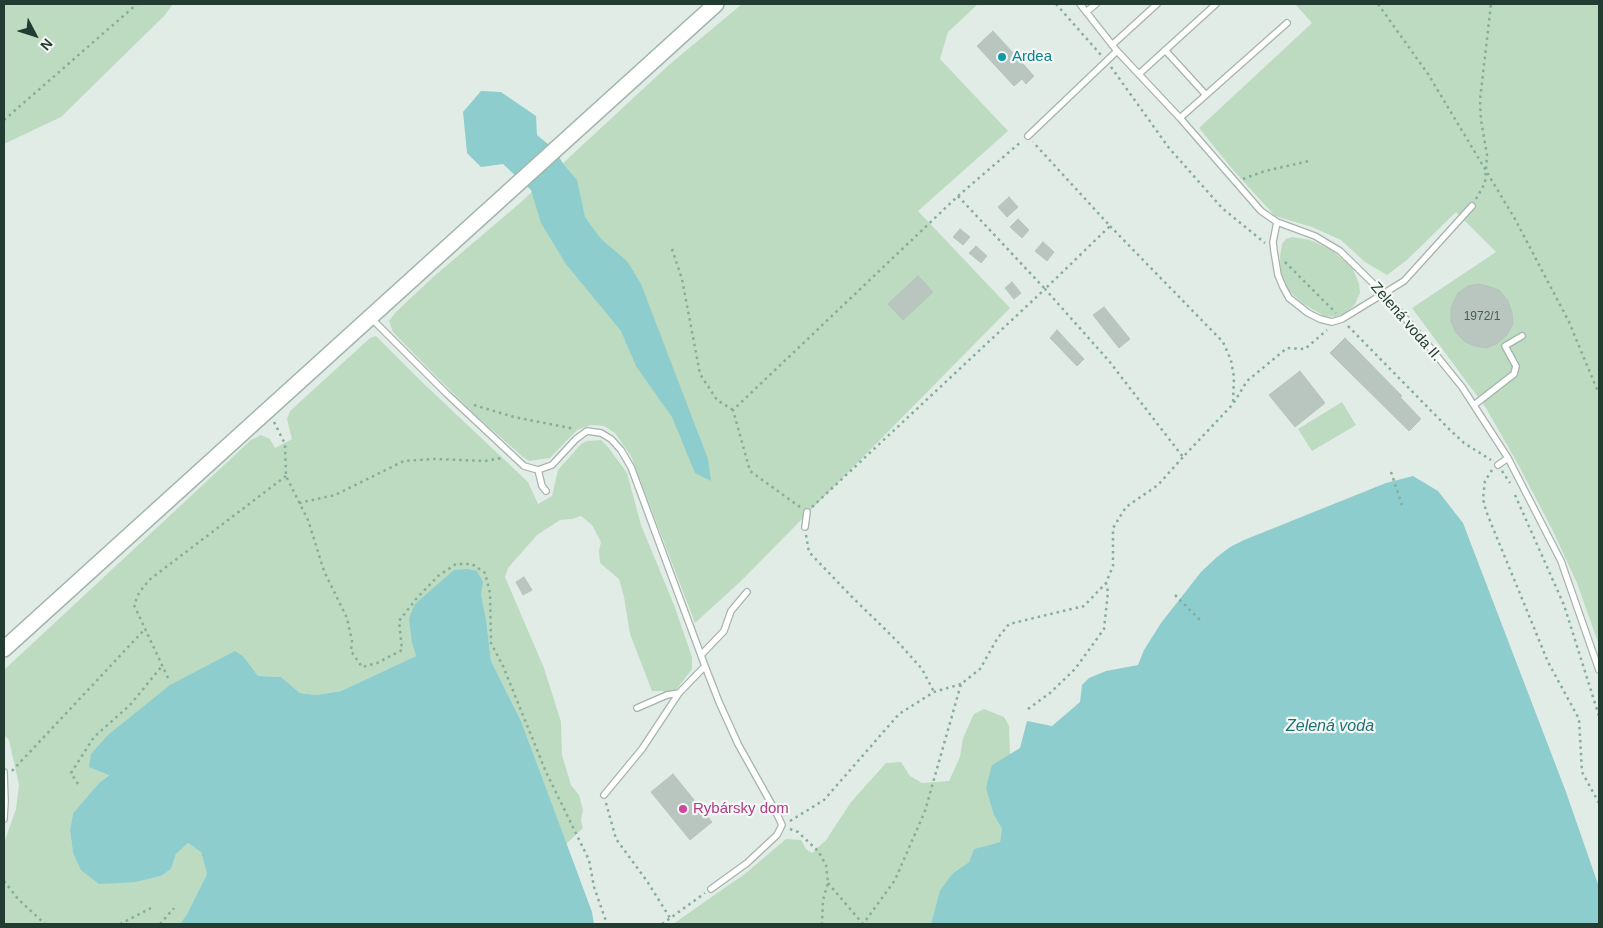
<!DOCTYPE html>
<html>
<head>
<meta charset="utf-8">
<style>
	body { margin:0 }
	#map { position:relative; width:1603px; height:928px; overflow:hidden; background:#e2ece6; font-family:Helvetica,sans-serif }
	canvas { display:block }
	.frame { position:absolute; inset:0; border:5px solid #233c31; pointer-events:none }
	.north { position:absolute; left:10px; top:10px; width:50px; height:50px; -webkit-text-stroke:4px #f3f8f5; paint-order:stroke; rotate:130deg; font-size:14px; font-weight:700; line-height:20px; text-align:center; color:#233c31 }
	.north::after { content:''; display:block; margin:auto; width:18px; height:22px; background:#233c31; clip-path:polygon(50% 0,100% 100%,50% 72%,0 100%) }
</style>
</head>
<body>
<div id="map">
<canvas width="1603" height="928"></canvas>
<div class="frame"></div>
<div class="north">N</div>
</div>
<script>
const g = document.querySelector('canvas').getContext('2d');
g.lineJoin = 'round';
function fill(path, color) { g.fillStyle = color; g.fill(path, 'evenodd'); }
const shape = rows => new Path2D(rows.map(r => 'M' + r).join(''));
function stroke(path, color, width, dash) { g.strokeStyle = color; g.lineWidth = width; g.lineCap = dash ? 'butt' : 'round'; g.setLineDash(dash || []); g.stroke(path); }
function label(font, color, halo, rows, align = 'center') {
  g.font = font + ' Helvetica,sans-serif'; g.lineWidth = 4.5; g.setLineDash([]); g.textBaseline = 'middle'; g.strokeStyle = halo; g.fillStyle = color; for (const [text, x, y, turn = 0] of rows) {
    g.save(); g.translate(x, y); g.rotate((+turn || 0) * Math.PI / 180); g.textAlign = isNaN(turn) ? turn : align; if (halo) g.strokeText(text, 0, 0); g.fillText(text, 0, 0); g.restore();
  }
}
const green = shape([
	[4,4,173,4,164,16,61,117,4,144],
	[742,4,978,4,948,32,940,59,1008,131,918,211,1010,308,741,581,695,623,631,456,615,433,604,426,591,425,577,430,550,458,529,461,523,457,474,414,427,367,393,332,389,321,396,312,432,278,520,203,670,64],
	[1295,4,1599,4,1599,645,1577,583,1553,531,1519,466,1486,408,1412,308,1496,252,1456,212,1407,260,1387,275,1365,262,1341,240,1312,227,1275,216,1234,171,1199,128,1312,23],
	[1292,237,1310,240,1331,250,1352,267,1359,284,1360,293,1355,304,1347,312,1336,317,1324,316,1302,303,1289,291,1281,275,1280,257,1282,244,1286,239],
	[376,336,423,383,528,482,538,504,552,496,558,470,581,444,587,441,601,440,608,447,627,473,641,525,674,605,692,657,692,669,673,694,662,691,652,691,630,634,624,597,619,579,600,563,599,551,601,542,592,525,581,516,572,519,560,520,537,535,508,568,505,577,544,668,561,722,562,755,571,785,579,795,583,810,581,821,583,828,566,844,521,721,491,661,486,619,481,594,412,643,416,656,341,691,316,695,300,693,281,677,258,676,244,657,99,783,73,813,70,830,73,853,136,882,161,876,171,869,176,854,188,843,201,851,207,874,187,914,180,924,4,924,4,843,16,809,19,785,9,740,4,735,4,670,251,440,261,435,270,439,275,448,292,439,287,419,290,411,370,338],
	[1342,402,1356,425,1312,451,1298,429],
	[984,709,1004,717,1009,726,1010,755,992,765,994,815,1002,829,1000,842,974,849,969,862,953,873,931,924,673,924,746,873,786,839,801,840,806,849,812,853,826,840,851,802,886,763,901,762,910,776,922,783,949,781,960,757,963,738,974,714]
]);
const water = shape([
	[481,91,501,92,536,116,537,135,554,149,564,165,577,180,585,217,601,239,627,261,641,284,708,459,711,481,695,473,672,417,636,366,621,331,566,264,541,223,531,190,503,164,481,167,467,153,463,112],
	[1413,476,1438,491,1463,523,1566,792,1599,887,1599,924,931,924,940,891,953,873,969,862,974,849,1000,842,1002,829,994,815,986,788,992,765,1020,748,1027,721,1052,726,1080,702,1082,685,1089,678,1106,671,1138,665,1144,650,1161,623,1201,572,1217,557,1230,547,1244,540,1386,483],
	[467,569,477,571,483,582,481,594,486,619,491,661,521,721,592,912,594,924,180,924,187,914,207,874,201,852,188,843,176,854,171,869,161,876,136,882,99,884,81,870,73,853,70,830,73,813,99,783,109,775,89,767,91,754,108,735,170,685,235,651,244,657,258,676,281,677,300,693,316,695,341,691,416,656,412,643,409,618,415,604,454,570]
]);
const building = shape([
	[993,31,1034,76,1026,84,1022,79,1014,86,977,46,993,31],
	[1009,197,1018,207,1007,217,998,207,1009,197],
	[1018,219,1029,230,1022,238,1010,227,1018,219],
	[960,229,970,237,963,245,953,237,960,229],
	[1043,242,1054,252,1047,261,1035,251,1043,242],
	[976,246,987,256,981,263,969,253,976,246],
	[918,276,933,292,903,320,888,304,918,276],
	[1012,282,1021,293,1014,299,1005,288,1012,282],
	[1478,284,1488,286,1499,290,1508,301,1512,313,1513,324,1506,336,1496,344,1486,348,1475,346,1465,342,1456,333,1451,321,1451,307,1458,293,1468,286,1478,284],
	[1104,307,1130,339,1119,348,1093,315,1104,307],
	[1057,330,1084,359,1077,366,1050,338,1057,330],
	[1345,338,1402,396,1400,397,1421,419,1409,431,1330,353,1345,338],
	[1300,371,1325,403,1295,427,1269,395,1300,371],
	[524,577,532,590,523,595,516,582,524,577],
	[673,774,712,822,690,840,651,792,673,774]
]);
const path = shape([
	[1056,4,1101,55],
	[1378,4,1428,74,1515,219,1569,322,1599,394],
	[1111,67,1169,148,1222,208,1265,243],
	[4,120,137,4],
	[1243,179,1265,171,1309,161],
	[958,196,1045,289,1110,226,1033,142],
	[1476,199,1485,183,1487,155,1481,120,1480,100,1491,4],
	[1110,226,1223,342,1231,360,1234,377,1233,403],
	[672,249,682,279,700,374,717,400,733,410],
	[1285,262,1336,313],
	[1348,326,1448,428,1464,443,1491,460],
	[474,405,514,417,575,429],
	[274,422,285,444,286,476,308,520,324,571,347,618,352,641,351,651,362,667,377,663,402,650,399,621,416,599,438,576,456,564,472,564,485,573,490,593,491,643,503,666,546,772,589,860,594,887,607,924],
	[1492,470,1485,481,1483,499,1486,511,1548,662,1579,719,1582,772,1599,803],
	[1502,471,1510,483],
	[1391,472,1402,505],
	[1515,495,1564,605,1599,716],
	[299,503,335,495,404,461,433,459,485,461,502,458],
	[800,507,750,471,733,410,958,196,1022,141],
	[812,507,1045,289,1109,361,1183,457,1233,404,1247,381,1287,348,1305,349,1327,330],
	[806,535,809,552,851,596,897,641,922,669,934,692],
	[1175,595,1200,620],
	[168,678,134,605,139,593,149,580,286,476],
	[1028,709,1050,693,1075,669,1104,629,1108,592,1106,583],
	[12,771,145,629],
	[78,784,71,773,94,737,130,705,162,666],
	[606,803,616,839,647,881,670,918],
	[790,821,824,800,899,714,934,692,961,684],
	[790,829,798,832,818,851,826,865,828,883,823,900,822,924],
	[4,881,18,899,45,924],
	[828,883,863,924],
	[866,920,895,880,925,811,961,684,980,669,997,639,1009,624,1084,606,1106,583,1113,566,1113,528,1126,507,1158,485,1183,457],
	[120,924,151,908],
	[160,924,174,908],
	[662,924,705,893]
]);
const service = shape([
	[1080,4,1117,51,1180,118,1261,211,1277,222,1315,236,1340,251,1383,293,1424,340,1462,387,1508,458,1561,561,1599,670],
	[1086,12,1096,4],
	[1112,45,1157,4],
	[1165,50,1206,95],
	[1139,74,1216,4],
	[1180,118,1287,23],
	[1028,136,1117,51],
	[1277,222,1273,242,1274,251,1278,275,1283,287,1289,298,1308,313,1320,319,1332,322,1342,319,1404,281,1472,206],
	[370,317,447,394,524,466,538,470,552,465,576,439,587,431,601,433,611,439,621,450,631,467,705,666,679,693,642,749,604,795],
	[1474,405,1514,374,1516,366,1505,346,1522,336],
	[1498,465,1508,458],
	[538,470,542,486,546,491],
	[805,527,807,512],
	[701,655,724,631,731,611,747,592],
	[705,666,719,702,738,744,776,812,782,825,777,835,747,863,711,889],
	[637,708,667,695,679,693],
	[4,772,5,801,4,819]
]);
const secondary = shape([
	[4,649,716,4]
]);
const markers = [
	[1002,57,5,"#0f9aa8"],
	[683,809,5,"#d1479c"]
];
const numberNames = [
	["1972/1",1482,317]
];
const cultureNames = [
	["Ardea",1012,57]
];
const streetNames = [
	["Zelená voda II.",1406,322,49]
];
const hotelNames = [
	["Rybársky dom",693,809]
];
const waterNames = [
	["Zelená voda",1330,727]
];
fill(green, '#bcdbc0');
fill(water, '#8ecdcd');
fill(building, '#b8c6bf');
stroke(building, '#b5c5bc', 1);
stroke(service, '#a5b4ac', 8);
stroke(secondary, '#a1b7ac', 18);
stroke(path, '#85ad9a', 2.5, [2.5, 4]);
stroke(service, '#fff', 5.5);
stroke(secondary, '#fff', 15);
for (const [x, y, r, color] of markers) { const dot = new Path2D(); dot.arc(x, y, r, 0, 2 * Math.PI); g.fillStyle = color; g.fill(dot); stroke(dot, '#f3f8f5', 2); }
label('12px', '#485e54', null, numberNames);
label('15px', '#0d838f', '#f3f8f5', cultureNames, 'left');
label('15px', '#233c31', '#f3f8f5', streetNames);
label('15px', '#b23c85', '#f3f8f5', hotelNames, 'left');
label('italic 16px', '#217274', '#f3f8f5', waterNames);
</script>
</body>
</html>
